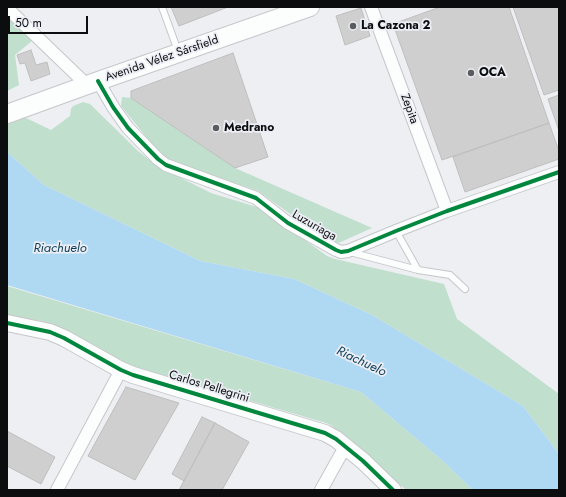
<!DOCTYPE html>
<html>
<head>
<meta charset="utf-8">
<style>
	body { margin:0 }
	#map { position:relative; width:566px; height:497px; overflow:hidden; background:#edeff3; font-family:Jost,sans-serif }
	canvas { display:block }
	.frame { position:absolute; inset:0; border:8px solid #0c0d0f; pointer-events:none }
	.scale { position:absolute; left:8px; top:16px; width:80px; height:18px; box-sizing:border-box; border:2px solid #0c0d0f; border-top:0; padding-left:5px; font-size:12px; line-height:14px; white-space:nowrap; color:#0c0d0f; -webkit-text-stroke:3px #ebeef5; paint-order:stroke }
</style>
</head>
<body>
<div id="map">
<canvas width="566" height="497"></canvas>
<div class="frame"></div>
<div class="scale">50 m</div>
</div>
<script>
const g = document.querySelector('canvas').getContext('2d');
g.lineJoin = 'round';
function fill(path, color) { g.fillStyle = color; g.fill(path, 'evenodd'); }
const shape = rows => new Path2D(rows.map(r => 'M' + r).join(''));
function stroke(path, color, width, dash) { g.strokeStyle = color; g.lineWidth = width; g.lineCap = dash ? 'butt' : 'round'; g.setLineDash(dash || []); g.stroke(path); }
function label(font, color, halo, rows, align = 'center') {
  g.font = font + ' Jost,sans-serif'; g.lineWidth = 3.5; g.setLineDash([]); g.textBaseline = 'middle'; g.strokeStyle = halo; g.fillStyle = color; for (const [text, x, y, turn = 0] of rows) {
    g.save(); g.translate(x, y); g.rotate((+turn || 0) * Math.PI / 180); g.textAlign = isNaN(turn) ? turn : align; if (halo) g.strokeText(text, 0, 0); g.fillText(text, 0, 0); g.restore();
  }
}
const green = shape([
	[7,15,32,41,15,55,19,85,7,91],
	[122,97,131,98,235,168,372,228,334,245,258,191,170,161,161,155,121,106],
	[83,102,90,104,138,151,157,166,211,193,260,208,327,256,335,259,444,284,457,319,559,394,559,454,523,406,372,315,294,279,200,261,44,185,7,152,7,122,22,118,26,118,51,130,70,116,71,109,73,106],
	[7,286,361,392,443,461,473,490,406,490,331,425,326,423,125,364,70,334,46,322,7,315]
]);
const water = shape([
	[7,152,44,185,200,261,294,279,372,315,523,406,559,454,559,490,473,490,443,461,361,392,7,285]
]);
const building = shape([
	[171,7,228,7,179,26,171,7],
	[440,7,509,7,549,123,442,160,393,24,440,7],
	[513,7,559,7,559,90,544,95,513,7],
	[361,8,370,36,345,45,336,16,361,8],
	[31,50,36,65,47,62,50,74,31,81,25,63,20,64,17,55,31,50],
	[233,53,268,157,235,168,131,98,131,91,233,53],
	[559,95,559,131,548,99,559,95],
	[549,123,559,151,559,159,465,192,453,157,549,123],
	[126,387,179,403,135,480,88,456,126,387],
	[202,417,215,423,184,481,172,474,202,417],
	[215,423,249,442,222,490,179,490,215,423],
	[7,431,55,457,41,484,7,466,7,431]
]);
const service = shape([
	[162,7,178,51],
	[396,231,418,270],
	[350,252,418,270,450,275,465,289]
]);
const minor = shape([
	[371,7,447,211],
	[7,8,87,85],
	[98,81,113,107,128,128,158,159,166,165,256,198,288,223,336,250,341,252,348,251,396,231,447,211,559,172],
	[57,490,121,370],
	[321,490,345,447]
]);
const tertiary = shape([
	[7,323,50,332,64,338,121,370,133,375,325,433,336,439,363,461,393,490]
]);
const secondary = shape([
	[7,114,87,85,310,7]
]);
const cycleway = shape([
	[98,81,113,107,128,128,158,159,166,165,256,198,288,223,336,250,341,252,348,251,396,231,447,211,559,172],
	[7,323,50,332,64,338,121,370,133,375,325,433,336,439,363,461,393,490]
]);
const markers = [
	[353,26,4,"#5b5c5f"],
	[471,73,4,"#5b5c5f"],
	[216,128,4,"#5b5c5f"]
];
const poiNames = [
	["La Cazona 2",361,26],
	["OCA",479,73],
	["Medrano",224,128]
];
const streetNames = [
	["Avenida Vélez Sársfield",162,59,-19],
	["Zepita",409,109,70],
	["Luzuriaga",314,226,30],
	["Carlos Pellegrini",209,387,17]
];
const waterNames = [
	["Riachuelo",60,249],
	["Riachuelo",361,362,25]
];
fill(green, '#c0dfcd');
fill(water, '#afd8f3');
fill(building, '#cfcfd0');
stroke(building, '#bebebe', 1);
stroke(service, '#c5c7ca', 8);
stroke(minor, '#c5c7ca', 14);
stroke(tertiary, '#c5c7ca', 18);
stroke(secondary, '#c5c7ca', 20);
stroke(service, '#fcfdfd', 6);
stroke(minor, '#fcfdfd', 12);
stroke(tertiary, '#fcfdfd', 16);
stroke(secondary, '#fcfdfd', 18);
stroke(cycleway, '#00873e', 4);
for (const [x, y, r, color] of markers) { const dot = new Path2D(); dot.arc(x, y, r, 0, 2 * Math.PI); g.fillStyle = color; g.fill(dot); stroke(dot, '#ebeef5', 1.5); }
label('bold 12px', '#0c0d0f', '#ebeef5', poiNames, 'left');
label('12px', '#0c0d0f', '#ebeef5', streetNames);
label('italic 13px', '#114059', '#ebeef5', waterNames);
</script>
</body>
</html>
